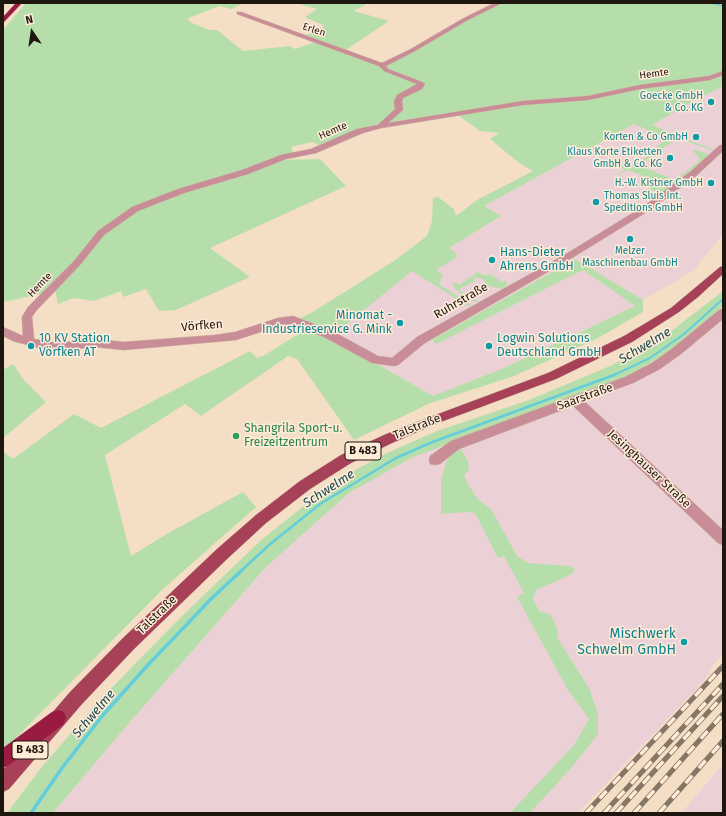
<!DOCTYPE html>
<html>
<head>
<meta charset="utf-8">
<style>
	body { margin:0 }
	#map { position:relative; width:726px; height:816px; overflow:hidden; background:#f5dec6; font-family:"Fira Sans",sans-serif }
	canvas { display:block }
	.frame { position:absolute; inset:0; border:4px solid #1f170f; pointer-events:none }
	.north { position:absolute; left:12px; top:12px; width:40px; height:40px; -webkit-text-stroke:3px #feecd9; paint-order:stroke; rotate:347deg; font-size:11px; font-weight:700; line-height:16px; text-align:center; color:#1f170f }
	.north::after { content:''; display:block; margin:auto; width:14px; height:18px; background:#1f170f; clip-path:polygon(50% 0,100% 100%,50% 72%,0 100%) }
</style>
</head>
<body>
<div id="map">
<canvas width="726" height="816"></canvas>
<div class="frame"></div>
<div class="north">N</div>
</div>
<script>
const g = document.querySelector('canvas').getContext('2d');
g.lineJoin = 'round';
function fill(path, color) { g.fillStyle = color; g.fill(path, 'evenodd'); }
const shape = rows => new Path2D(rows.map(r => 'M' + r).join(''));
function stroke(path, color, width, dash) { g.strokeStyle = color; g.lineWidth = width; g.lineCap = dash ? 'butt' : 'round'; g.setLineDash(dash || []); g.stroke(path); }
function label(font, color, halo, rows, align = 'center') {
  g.font = font + ' "Fira Sans",sans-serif'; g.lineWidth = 3; g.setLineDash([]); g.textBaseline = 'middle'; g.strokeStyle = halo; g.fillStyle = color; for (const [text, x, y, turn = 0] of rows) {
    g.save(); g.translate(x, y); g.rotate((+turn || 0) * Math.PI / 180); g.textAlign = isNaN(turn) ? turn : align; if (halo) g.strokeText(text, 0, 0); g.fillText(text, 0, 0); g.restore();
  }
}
const industrial = shape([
	[723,86,723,234,694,270,643,300,575,259,432,340,436,344,583,270,635,306,504,368,433,396,372,361,332,335,408,273,501,216,484,206,634,124,645,129,686,105],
	[723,306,723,655,714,664,704,681,578,813,53,813,123,730,266,567,349,493,413,457,671,351],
	[723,764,723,813,681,813,689,804]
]);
const green = shape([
	[26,3,244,3,231,9,220,6,188,18,189,21,194,24,210,30,217,30,243,51,290,46,295,49,318,41,305,36,325,26,305,17,317,9,295,3,368,3,354,11,389,21,346,50,383,64,495,3,723,3,723,86,686,105,652,125,714,150,713,151,678,138,646,160,643,166,646,168,677,181,665,190,660,192,648,190,648,188,655,181,628,170,618,175,611,170,617,174,625,170,616,166,619,164,630,168,655,151,656,147,666,140,665,138,634,124,484,206,501,216,449,248,457,254,456,258,436,270,443,275,439,284,471,305,470,307,412,271,333,335,372,361,433,396,504,368,635,306,583,270,436,344,432,340,575,259,643,300,643,312,596,339,514,376,428,404,354,440,297,359,288,356,201,416,185,404,105,455,131,556,165,535,243,492,256,507,163,589,3,751,3,451,13,459,74,414,101,428,250,351,257,358,265,355,309,327,295,321,311,313,394,261,427,236,432,221,433,198,438,197,454,209,456,216,477,200,533,171,519,163,490,139,499,133,480,131,455,113,360,131,323,147,312,142,291,147,295,155,279,160,320,159,346,186,210,248,250,277,176,310,159,311,146,289,123,297,121,291,94,301,74,298,58,304,55,291,3,302,3,30],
	[697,150,710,155,679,180,674,177,679,177,698,162,700,159,693,151],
	[478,272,485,276,490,274,502,282,506,280,507,285,502,289,490,286,483,288,482,287,485,283,483,279,475,277,474,278,475,281,459,289,463,293,472,296,478,302,474,302,456,290,453,284,455,282,459,285],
	[723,291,723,306,671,351,626,377,413,457,349,493,266,567,123,730,53,813,7,813,41,768,95,705,177,621,260,541,335,481,385,454,437,431,529,400,610,366,661,339],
	[13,364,24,380,46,402,3,438,3,370],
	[460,448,468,461,469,469,464,475,468,484,474,494,481,502,491,509,517,556,528,563,570,566,575,569,572,574,536,590,533,599,539,611,550,614,557,627,558,639,589,688,598,714,598,734,572,767,530,813,510,813,574,745,589,719,568,690,517,597,524,593,504,556,498,558,475,513,467,512,441,514,441,480,447,460,450,454]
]);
const streamFar3 = shape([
	[712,3,723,6]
]);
const streamFar2 = shape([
	[612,376,650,358,684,334,723,299]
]);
const streamFar1 = shape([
	[241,571,269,545,320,504,396,458,430,443,614,375]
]);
const stream = shape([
	[31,813,62,768,103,715,146,667,212,598,242,570]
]);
const minor = shape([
	[494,3,502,3,466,21,415,51,386,66,388,69,422,82,425,84,422,89,403,98,402,101,403,110,388,123,523,101,588,96,640,85,709,76,723,71,723,75,710,80,640,89,588,100,523,105,381,128,363,133,316,153,286,159,248,174,184,193,138,211,104,235,80,265,36,311,32,317,34,339,57,343,95,339,124,342,215,335,235,332,278,318,293,316,332,331,378,356,392,358,417,337,566,254,644,206,690,172,720,145,723,145,723,151,696,176,650,210,572,258,425,343,398,365,394,366,372,363,324,337,292,324,279,326,236,340,124,350,95,347,57,351,45,350,13,341,3,336,3,327,23,336,22,317,28,307,74,261,98,231,132,207,178,189,242,170,281,155,311,149,357,129,378,125,395,109,394,101,397,95,417,84,384,71,379,66,237,14,237,12,241,12,382,63,411,49,462,19,494,3],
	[723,309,723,319,681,354,660,369,633,383,584,401,723,530,723,545,718,543,573,406,459,449,440,464,435,465,430,464,429,460,430,456,451,441,625,377,652,363,673,348,719,310,723,309]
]);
const major = shape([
	[723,266,723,274,698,297,679,312,632,342,556,379,438,423,392,443,351,463,310,489,266,523,227,559,134,649,82,704,9,789,3,792,3,770,70,692,122,639,217,549,256,515,300,481,341,455,384,435,430,417,548,373,624,336,671,308,720,267,723,266]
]);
const highway = shape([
	[16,3,22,3,3,23,3,17,16,3],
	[58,710,64,712,66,718,64,724,9,765,3,768,3,748,52,712,58,710]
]);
const rail = shape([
	[586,813,723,666],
	[604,813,723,684],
	[616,813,723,696],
	[634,813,723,714],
	[659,813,723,741]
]);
const markers = [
	[711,102,4,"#0f9aa8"],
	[696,137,4,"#0f9aa8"],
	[670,158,4,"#0f9aa8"],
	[711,183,4,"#0f9aa8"],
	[596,202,4,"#0f9aa8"],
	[630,239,4,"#0f9aa8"],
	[492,260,4,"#0f9aa8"],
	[400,323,4,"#0f9aa8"],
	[31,346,4,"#0f9aa8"],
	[489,346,4,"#0f9aa8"],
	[236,436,4,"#2e9e5b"],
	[684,642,4,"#0f9aa8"]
];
const farStreetnames = [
	["Erlen",314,30,18],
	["Hemte",654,74,-8],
	["Hemte",333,131,-24],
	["Hemte",40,285,-46]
];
const farCulturenames = [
	["Goecke GmbH",703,96],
	["& Co. KG",703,108],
	["Korten & Co GmbH",688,137],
	["Klaus Korte Etiketten",662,152],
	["GmbH & Co. KG",662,164],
	["H.-W. Kistner GmbH",703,183],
	["Thomas Sluis Int.",604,196,"left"],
	["Speditions GmbH",604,208,"left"],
	["Melzer",630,251,"center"],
	["Maschinenbau GmbH",630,263,"center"]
];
const shields = [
	[363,451,36],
	[30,750,36]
];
const shieldNames = [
	["B 483",363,451],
	["B 483",30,750]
];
const cultureNames = [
	["Hans-Dieter",500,253],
	["Ahrens GmbH",500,267],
	["Minomat -",392,316,"right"],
	["Industrieservice G. Mink",392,330,"right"],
	["10 KV Station",39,339],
	["Vörfken AT",39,353],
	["Logwin Solutions",497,339],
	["Deutschland GmbH",497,353]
];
const streetNames = [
	["Ruhrstraße",461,301,-30],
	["Vörfken",202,326,-5],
	["Saarstraße",585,397,-20],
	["Talstraße",417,427,-22],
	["Jesinghauser Straße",649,469,43],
	["Talstraße",157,615,-44]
];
const leisureNames = [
	["Shangrila Sport-u.",244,429],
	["Freizeitzentrum",244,443]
];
const waterNames = [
	["Schwelme",645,346,-31],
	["Schwelme",329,489,-33],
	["Schwelme",94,714,-50]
];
const nearCulturenames = [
	["Mischwerk",676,634],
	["Schwelm GmbH",676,650]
];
fill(industrial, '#ebd1d5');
fill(green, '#b6deab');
stroke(streamFar3, '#62cedb', 1.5);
stroke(streamFar2, '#62cedb', 2);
stroke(streamFar1, '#62cedb', 2.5);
stroke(stream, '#62cedb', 3.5);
stroke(minor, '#cebaa5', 1);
stroke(major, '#cebaa5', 1);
stroke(highway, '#cebaa5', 1);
fill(minor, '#c88d96');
fill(major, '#a74158');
fill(highway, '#991b42');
stroke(rail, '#857666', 5);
stroke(rail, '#feecd9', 3.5, [10]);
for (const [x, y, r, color] of markers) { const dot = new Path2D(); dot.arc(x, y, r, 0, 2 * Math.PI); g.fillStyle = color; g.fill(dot); stroke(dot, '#feecd9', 1.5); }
label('10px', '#1f170f', '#feecd9', farStreetnames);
label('10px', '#0d838f', '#feecd9', farCulturenames, 'right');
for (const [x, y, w] of shields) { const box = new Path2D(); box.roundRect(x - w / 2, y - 9, w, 18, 3); g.fillStyle = '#feecd9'; g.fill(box); stroke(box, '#1f170f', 1); }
label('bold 11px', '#1f170f', null, shieldNames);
label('12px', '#0d838f', '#feecd9', cultureNames, 'left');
label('12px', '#1f170f', '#feecd9', streetNames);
label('12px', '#27864d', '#feecd9', leisureNames, 'left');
label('italic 13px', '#18494f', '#feecd9', waterNames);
label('14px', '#0d838f', '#feecd9', nearCulturenames, 'right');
</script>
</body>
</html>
